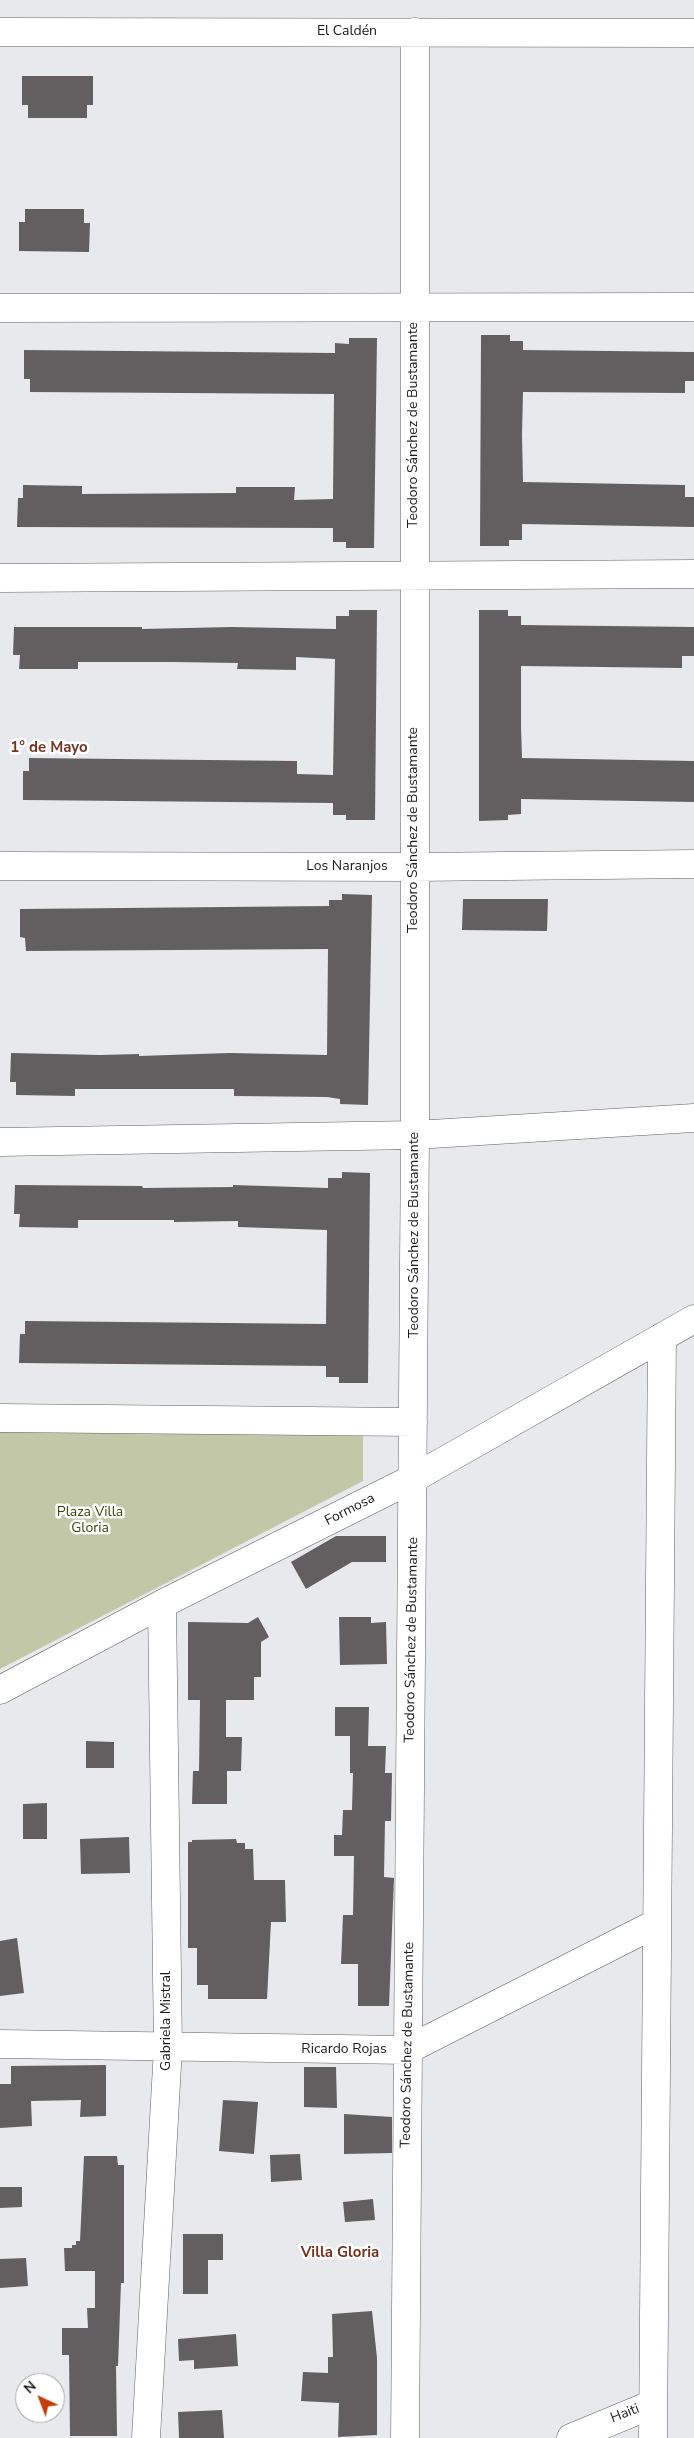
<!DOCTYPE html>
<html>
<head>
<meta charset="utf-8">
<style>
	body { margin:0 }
	#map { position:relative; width:694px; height:2438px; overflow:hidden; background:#e8e9ec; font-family:"Nunito Sans",sans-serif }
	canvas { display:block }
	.north { position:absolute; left:15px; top:2373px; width:50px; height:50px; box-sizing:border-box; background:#fff; border:1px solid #a3a3a4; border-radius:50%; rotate:317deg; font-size:14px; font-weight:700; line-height:20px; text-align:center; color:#1a1a1c }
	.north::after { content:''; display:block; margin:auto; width:18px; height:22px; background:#c63f0b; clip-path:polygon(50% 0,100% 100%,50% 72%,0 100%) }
</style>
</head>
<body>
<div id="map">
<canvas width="694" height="2438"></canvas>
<div class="north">N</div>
</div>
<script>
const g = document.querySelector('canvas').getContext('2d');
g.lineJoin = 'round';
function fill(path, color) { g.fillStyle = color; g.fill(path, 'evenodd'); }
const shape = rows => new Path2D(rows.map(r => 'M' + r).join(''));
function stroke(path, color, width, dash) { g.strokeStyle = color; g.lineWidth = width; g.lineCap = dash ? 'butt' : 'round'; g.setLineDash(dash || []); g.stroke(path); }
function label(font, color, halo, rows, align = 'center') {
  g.font = font + ' "Nunito Sans",sans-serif'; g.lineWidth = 5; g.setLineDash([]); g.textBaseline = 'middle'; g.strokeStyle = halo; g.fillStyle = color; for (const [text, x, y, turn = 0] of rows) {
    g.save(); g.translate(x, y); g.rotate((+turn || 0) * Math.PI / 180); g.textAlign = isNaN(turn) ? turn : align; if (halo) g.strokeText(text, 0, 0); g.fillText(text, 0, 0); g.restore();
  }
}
const green = shape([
	[0,1431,363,1434,363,1481,0,1669]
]);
const building = shape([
	[22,76,93,76,93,105,87,105,87,118,28,118,28,105,22,105],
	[25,209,84,209,84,223,90,223,89,252,19,251,19,222,25,222],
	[481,335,510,335,510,341,523,341,523,350,694,352,694,381,685,381,685,393,523,392,522,435,523,482,685,485,685,497,694,497,694,527,522,524,522,540,509,540,509,546,480,546],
	[349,338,377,338,374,548,346,548,346,542,333,542,333,528,17,527,18,498,23,498,23,485,82,486,82,494,236,493,236,487,295,487,294,500,333,499,334,394,30,392,30,379,24,379,24,350,335,353,335,343,349,344],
	[349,610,377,610,375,820,346,820,346,815,333,815,333,803,23,800,23,771,29,771,29,758,297,761,297,774,333,775,335,659,296,657,296,670,237,669,238,663,173,662,78,662,78,669,19,669,20,655,13,655,14,627,142,627,142,629,232,627,336,629,336,616,349,616],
	[479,610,508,610,508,616,521,616,521,625,694,627,694,656,682,656,682,668,521,666,521,727,522,758,694,761,694,802,521,799,521,814,508,815,508,820,479,821],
	[342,894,372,895,368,1105,340,1104,340,1099,327,1097,234,1096,234,1089,75,1089,75,1096,16,1095,16,1082,10,1082,11,1053,100,1055,139,1054,139,1056,229,1053,327,1055,328,949,26,951,25,938,20,937,20,909,329,906,329,900,342,900],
	[463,899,548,899,547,931,462,930],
	[342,1172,370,1173,368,1383,339,1383,339,1377,326,1377,326,1366,19,1363,20,1334,25,1334,25,1321,326,1324,327,1230,238,1227,238,1221,174,1222,174,1220,78,1220,78,1228,19,1227,20,1214,14,1214,15,1185,142,1186,143,1188,233,1187,233,1185,328,1188,328,1178,342,1178],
	[336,1536,386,1536,386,1562,352,1562,306,1589,291,1562],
	[258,1617,269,1637,261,1642,261,1677,254,1677,254,1700,226,1700,226,1737,242,1737,241,1771,227,1771,227,1804,192,1804,193,1771,199,1771,200,1700,188,1700,188,1622,248,1623],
	[339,1617,371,1617,371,1623,386,1622,387,1664,340,1665],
	[335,1707,369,1707,368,1746,386,1746,385,1773,392,1773,391,1821,385,1821,384,1877,394,1878,389,2006,358,2006,358,1964,341,1964,343,1915,353,1915,354,1856,334,1856,334,1835,342,1835,343,1810,352,1810,353,1773,350,1773,350,1736,335,1736],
	[86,1741,114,1742,114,1768,86,1768],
	[47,1803,47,1839,23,1839,23,1804],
	[129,1837,130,1873,81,1874,80,1839],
	[236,1839,237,1843,245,1843,245,1849,253,1849,254,1880,285,1880,286,1922,271,1922,267,1999,208,1999,208,1985,197,1985,197,1948,188,1948,188,1842,192,1842,192,1840],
	[17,1938,24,1993,0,1996,0,1941],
	[106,2065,106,2116,80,2117,81,2100,31,2101,32,2126,0,2128,0,2084,11,2084,11,2066],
	[304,2067,336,2067,337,2108,304,2107],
	[223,2100,258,2102,254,2154,219,2151],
	[344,2114,392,2117,392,2153,344,2154],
	[300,2154,302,2180,271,2182,270,2155],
	[84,2156,117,2156,118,2165,124,2165,124,2283,121,2283,118,2366,116,2366,117,2436,70,2436,69,2355,62,2355,62,2328,88,2328,87,2308,95,2308,95,2271,65,2271,64,2248,72,2248,72,2245,76,2245,76,2241,80,2241],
	[0,2187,22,2187,22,2207,0,2208],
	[373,2199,375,2220,345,2222,343,2202],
	[183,2234,223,2234,223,2260,208,2260,208,2294,183,2294],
	[26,2258,28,2286,0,2288,0,2259],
	[372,2311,377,2358,377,2435,338,2437,339,2403,301,2401,303,2372,328,2373,328,2357,333,2357,332,2314],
	[236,2334,238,2366,194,2369,194,2360,179,2361,178,2339],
	[222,2410,224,2438,179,2438,178,2412]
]);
const street = shape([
	[0,32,694,33],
	[0,308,694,307],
	[0,578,694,574],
	[0,866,414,867,694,864],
	[0,1142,415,1135,694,1118],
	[0,1418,413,1422],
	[0,1690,162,1604,414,1478,694,1319],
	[0,2044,407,2050,657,1923],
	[146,2438,168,2048,162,1604],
	[405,2438,415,1135,415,32],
	[571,2438,653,2404],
	[653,2438,662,1337]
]);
const streetNames = [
	["El Caldén",347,32],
	["Teodoro Sánchez de Bustamante",414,425,-90],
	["Teodoro Sánchez de Bustamante",414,830,-90],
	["Los Naranjos",347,867],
	["Teodoro Sánchez de Bustamante",415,1235,-90],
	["Formosa",350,1510,-27],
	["Teodoro Sánchez de Bustamante",412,1640,-89],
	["Gabriela Mistral",167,2021,-90],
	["Teodoro Sánchez de Bustamante",408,2045,-89],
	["Ricardo Rojas",344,2050],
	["Haiti",625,2414,-21]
];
const parkNames = [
	["Plaza Villa",90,1513],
	["Gloria",90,1529]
];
const neighbourhoodNames = [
	["1° de Mayo",49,748],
	["Villa Gloria",340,2253]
];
fill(green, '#c2c8a7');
fill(building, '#635f61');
stroke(street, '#5f6063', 29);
stroke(street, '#fff', 28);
label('14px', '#1a1a1c', '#fff', streetNames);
label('14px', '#41470c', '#fff', parkNames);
label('bold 15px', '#76321e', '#fff', neighbourhoodNames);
</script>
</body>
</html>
